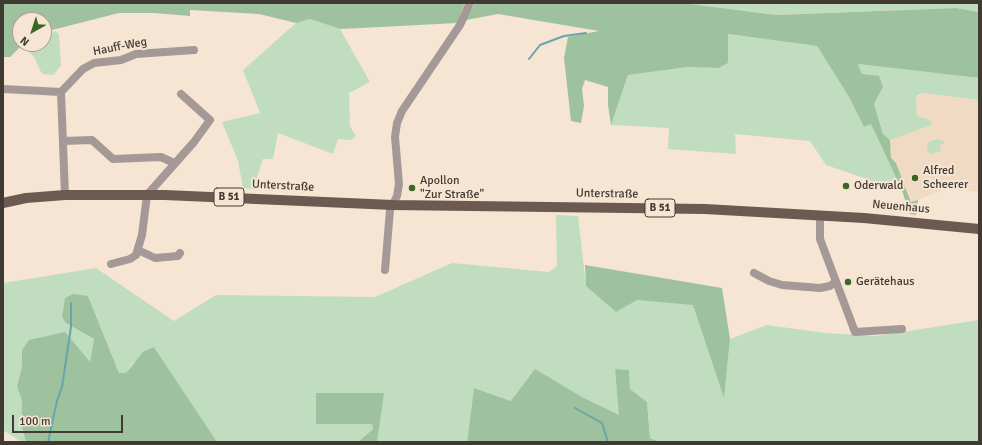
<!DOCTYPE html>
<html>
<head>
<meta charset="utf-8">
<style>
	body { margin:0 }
	#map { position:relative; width:982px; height:445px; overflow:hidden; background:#f6e5d3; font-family:Signika,sans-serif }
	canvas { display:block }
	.frame { position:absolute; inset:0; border:4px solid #413a33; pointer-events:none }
	.north { position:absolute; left:12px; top:12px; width:40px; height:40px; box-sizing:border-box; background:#f6e5d3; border:1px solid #aea193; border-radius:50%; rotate:219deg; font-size:11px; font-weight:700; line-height:16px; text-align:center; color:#413a33 }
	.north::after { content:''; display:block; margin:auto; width:14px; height:18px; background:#3b6623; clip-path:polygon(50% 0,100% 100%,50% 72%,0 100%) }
	.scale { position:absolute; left:12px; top:415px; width:111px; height:18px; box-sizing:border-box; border:2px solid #413a33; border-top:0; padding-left:5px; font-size:12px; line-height:14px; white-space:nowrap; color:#413a33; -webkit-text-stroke:3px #f6e5d3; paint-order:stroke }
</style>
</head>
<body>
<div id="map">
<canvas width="982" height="445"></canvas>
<div class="frame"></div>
<div class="north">N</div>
<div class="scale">100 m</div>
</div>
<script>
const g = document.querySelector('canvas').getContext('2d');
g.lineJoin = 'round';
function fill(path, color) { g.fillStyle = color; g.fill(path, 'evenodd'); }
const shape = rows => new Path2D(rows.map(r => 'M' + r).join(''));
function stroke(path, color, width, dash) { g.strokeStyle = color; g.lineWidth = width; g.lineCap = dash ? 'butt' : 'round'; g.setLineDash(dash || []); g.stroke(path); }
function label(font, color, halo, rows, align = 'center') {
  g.font = font + ' Signika,sans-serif'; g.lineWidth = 4; g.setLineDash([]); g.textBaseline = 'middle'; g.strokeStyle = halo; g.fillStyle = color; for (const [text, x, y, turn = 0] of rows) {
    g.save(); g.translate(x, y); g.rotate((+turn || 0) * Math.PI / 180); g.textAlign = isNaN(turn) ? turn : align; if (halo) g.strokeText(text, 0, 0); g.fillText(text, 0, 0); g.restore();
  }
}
const built = shape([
	[923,93,979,100,979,192,945,189,912,202,896,163,891,158,890,140,932,125,931,120,917,116,916,98]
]);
const green = shape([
	[683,3,979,3,979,12,956,8,776,15],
	[310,19,340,29,370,82,349,93,350,126,356,136,351,140,338,139,333,154,278,133,273,159,263,159,253,189,243,188,238,161,222,122,260,113,243,70,296,23],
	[56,31,59,35,61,66,53,75,42,74,34,57,25,48,30,44,44,44,44,35],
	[728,34,817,46,849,97,864,127,871,123,901,188,893,188,826,165,810,141,735,134,736,154,668,149,669,128,611,125,628,75,688,67,719,68,728,63],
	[858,64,979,78,979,100,923,93,918,95,916,98,917,116,931,120,932,125,890,140,883,134,874,104,883,87,879,77,862,74],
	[937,139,943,141,944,143,940,145,941,151,931,154,927,150,927,145,930,141],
	[556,215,578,216,586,286,637,300,693,304,724,397,730,339,767,325,825,333,877,336,979,320,979,442,659,442,650,438,647,402,630,389,629,370,615,369,620,416,582,397,511,401,474,388,467,442,377,442,383,393,316,424,372,424,373,429,358,442,217,442,154,347,132,364,126,373,119,373,88,296,66,323,94,339,90,362,22,350,22,366,17,385,22,401,21,424,26,442,21,442,3,430,3,283,96,268,174,321,216,295,375,297,452,263,549,272,557,266]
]);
const forest = shape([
	[3,3,465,3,457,23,361,28,340,29,310,19,296,23,259,14,190,10,190,16,154,13,119,13,44,32,44,20,20,20,20,44,23,44,10,57,3,57],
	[475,3,683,3,776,15,956,8,979,12,979,78,858,64,862,74,879,76,883,87,874,104,883,134,890,140,891,158,896,163,911,202,918,200,916,215,910,214,901,188,871,124,864,127,849,97,817,46,728,34,728,63,719,68,688,67,628,75,611,125,608,105,608,87,585,80,582,89,584,106,581,123,571,121,564,58,568,37,599,31,498,14,466,20],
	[585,265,722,288,730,339,724,398,693,305,637,300,616,312,586,286],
	[73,294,88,296,119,373,126,373,143,352,154,347,217,442,26,442,21,424,22,401,17,386,22,366,22,350,29,340,65,332,90,362,94,339,66,323,62,317,65,298],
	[535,369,582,397,619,415,615,369,629,370,630,389,647,402,650,438,659,442,467,442,474,388,511,401],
	[316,393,384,393,377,442,358,442,373,429,372,424,316,424]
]);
const stream = shape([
	[529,59,540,45,564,36,586,33],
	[575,408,602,423,608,442],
	[48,442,57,401,62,387,71,327,71,303]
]);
const minor = shape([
	[3,89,61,92],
	[61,92,83,69,94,63,121,60,136,54,194,50],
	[61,92,65,195],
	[63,141,92,140,113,159,161,157,174,163],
	[820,215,820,239,855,332,902,329],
	[138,250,155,258,178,256,180,253],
	[111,264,130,259,136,255,142,235,147,195,194,142,210,120,181,94],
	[385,270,390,210,397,196,399,184,395,137,397,123,402,111,460,25,470,3],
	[754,273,769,281,782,285,820,288,830,286,835,282]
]);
const major = shape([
	[3,203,26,198,65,195,165,195,393,205,705,209,864,218,979,229]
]);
const markers = [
	[915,178,4,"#3b6623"],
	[846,186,4,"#3b6623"],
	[412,188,4,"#3b6623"],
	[848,282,4,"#3b6623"]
];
const shields = [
	[229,197,30],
	[660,208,30]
];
const shieldNames = [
	["B 51",229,197],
	["B 51",660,208]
];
const streetNames = [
	["Hauff-Weg",120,47,-11],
	["Unterstraße",283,186,3],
	["Unterstraße",607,194,1],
	["Neuenhaus",901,207,5]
];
const poiNames = [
	["Alfred",923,171],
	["Scheerer",923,185],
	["Apollon",420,181],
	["\"Zur Straße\"",420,195],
	["Oderwald",854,186],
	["Gerätehaus",856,282]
];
fill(built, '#f1dac3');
fill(green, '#c0debf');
fill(forest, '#9ec29d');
stroke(stream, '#67a5ac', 2);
stroke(minor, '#a49996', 8);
stroke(major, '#6b5952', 10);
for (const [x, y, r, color] of markers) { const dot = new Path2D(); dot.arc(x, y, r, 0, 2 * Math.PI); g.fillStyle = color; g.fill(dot); stroke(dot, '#f6e5d3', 1.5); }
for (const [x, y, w] of shields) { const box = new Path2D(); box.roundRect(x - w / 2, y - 9, w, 18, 3); g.fillStyle = '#f6e5d3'; g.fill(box); stroke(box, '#413a33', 1); }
label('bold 11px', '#413a33', null, shieldNames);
label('12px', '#413a33', '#f6e5d3', streetNames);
label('12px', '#413a33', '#f6e5d3', poiNames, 'left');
</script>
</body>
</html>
